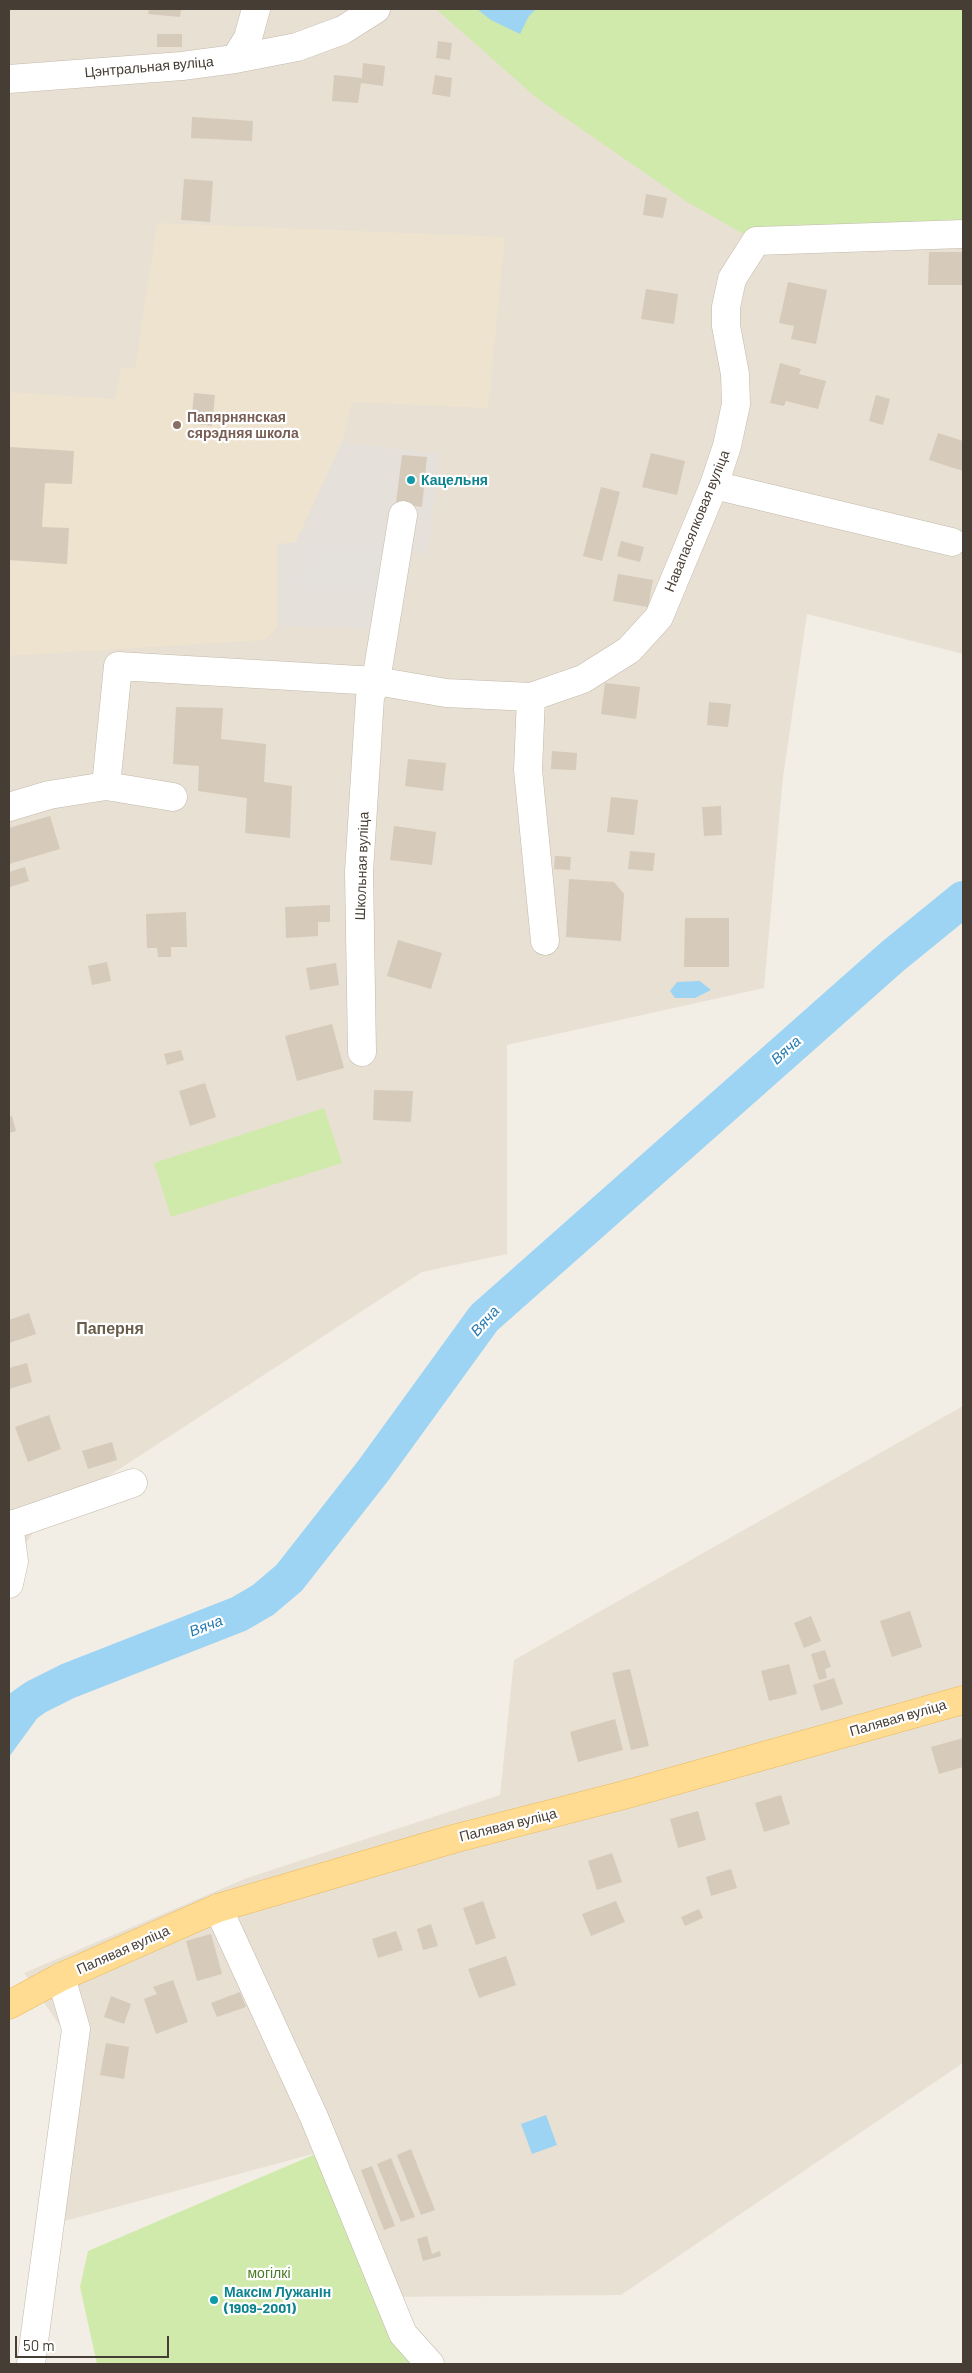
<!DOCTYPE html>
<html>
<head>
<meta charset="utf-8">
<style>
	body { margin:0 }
	#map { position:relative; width:972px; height:2373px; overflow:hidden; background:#f3eee5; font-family:Barlow,sans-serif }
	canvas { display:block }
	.frame { position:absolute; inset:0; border:10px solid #463e34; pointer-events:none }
	.scale { position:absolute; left:15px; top:2336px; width:154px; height:22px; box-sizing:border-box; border:2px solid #463e34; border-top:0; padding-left:6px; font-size:15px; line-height:18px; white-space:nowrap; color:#463e34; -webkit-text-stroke:4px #fff; paint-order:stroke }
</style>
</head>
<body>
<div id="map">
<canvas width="972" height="2373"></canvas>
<div class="frame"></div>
<div class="scale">50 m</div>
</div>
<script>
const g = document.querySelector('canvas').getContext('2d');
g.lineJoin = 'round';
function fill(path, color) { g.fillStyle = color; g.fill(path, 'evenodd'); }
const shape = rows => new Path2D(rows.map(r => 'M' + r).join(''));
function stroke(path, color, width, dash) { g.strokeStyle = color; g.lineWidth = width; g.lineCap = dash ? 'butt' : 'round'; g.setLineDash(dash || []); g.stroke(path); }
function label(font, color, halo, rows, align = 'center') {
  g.font = font + ' Barlow,sans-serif'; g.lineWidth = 4.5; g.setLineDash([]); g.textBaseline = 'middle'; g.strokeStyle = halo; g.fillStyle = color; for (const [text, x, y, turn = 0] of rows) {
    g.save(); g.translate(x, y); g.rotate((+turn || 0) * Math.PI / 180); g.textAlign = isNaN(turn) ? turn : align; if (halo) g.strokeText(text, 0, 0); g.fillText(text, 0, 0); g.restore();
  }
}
const residential = shape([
	[9,9,963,9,963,654,807,614,783,777,764,988,507,1045,507,1254,422,1272,41,1520,9,1570],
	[963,1406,963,2063,621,2295,378,2297,320,2152,50,2225,66,2035,24,1973,247,1878,500,1795,514,1660]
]);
const industrial = shape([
	[342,442,440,454,428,554,411,553,400,630,278,626,278,544,296,542]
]);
const education = shape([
	[157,223,505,237,488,408,352,402,342,442,296,542,278,544,278,626,265,640,9,656,9,392,115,399,121,367,135,369]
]);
const green = shape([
	[436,9,963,9,963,234,756,241,687,202,538,99],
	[324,1108,342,1163,171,1217,154,1163],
	[320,2152,413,2364,97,2364,80,2287,88,2251]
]);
const parking = shape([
	[381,547,377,588,297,585,315,549]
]);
const water = shape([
	[477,9,536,9,529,16,520,34,491,20],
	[700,981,711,990,695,998,675,998,670,991,677,982],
	[68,1681,41,1713,9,1757,9,1705,36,1697],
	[546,2115,557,2145,532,2154,521,2124]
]);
const river = shape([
	[9,1716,36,1697,68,1681,239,1614,263,1600,289,1578,373,1471,484,1318,893,956,963,899]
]);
const building = shape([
	[149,9,181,9,180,17,148,14],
	[157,34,182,34,182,47,157,47],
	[438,41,452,43,450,60,436,58],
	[363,63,385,66,383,86,361,83,358,103,332,101,334,75,362,78],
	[435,75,452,78,450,97,432,94],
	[192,117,253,121,252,141,191,138],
	[184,179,213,181,210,222,181,220],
	[646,194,667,198,663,218,643,215],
	[929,252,963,252,963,285,928,285],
	[788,282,827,290,816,344,791,339,794,326,779,323],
	[646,289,678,294,674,324,641,319],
	[780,363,801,369,799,374,826,381,818,409,786,401,784,406,770,403],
	[194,393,215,395,212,426,191,423],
	[876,395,890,399,883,425,869,421],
	[938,433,963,441,963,471,929,460],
	[9,447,74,451,72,484,45,483,42,527,69,528,67,564,9,560],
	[651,453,685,461,677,495,642,487],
	[402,455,427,457,422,507,396,503],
	[601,487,620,492,602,561,583,556],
	[621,541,644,547,640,562,617,556],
	[618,574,653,580,648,607,613,601],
	[605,683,640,687,636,719,601,714],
	[709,702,731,704,728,727,707,725],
	[176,707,223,708,221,739,266,744,264,782,292,786,290,838,245,833,247,798,198,791,199,766,173,764],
	[552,751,577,753,576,770,551,769],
	[408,759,446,763,443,791,405,786],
	[611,797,638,800,634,835,607,832],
	[721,806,722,835,704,836,702,807],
	[50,816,60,849,9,864,9,828],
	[394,826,436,832,432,865,390,860],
	[630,851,655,853,653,871,628,869],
	[555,856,571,857,570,870,554,869],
	[25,867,29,881,10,887,9,872],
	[569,879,614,882,624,894,621,941,566,937],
	[330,905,330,922,318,922,318,936,286,938,285,907],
	[186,912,187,947,171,947,171,957,158,957,157,948,147,948,146,914],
	[685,918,729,918,729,967,684,967],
	[398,940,442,953,431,989,387,976],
	[107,962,111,981,92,985,88,966],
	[336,963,339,985,310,990,306,968],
	[332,1024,344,1068,297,1081,285,1036],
	[181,1050,184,1060,167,1065,164,1054],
	[205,1083,216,1117,190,1126,179,1091],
	[374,1090,413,1091,411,1122,373,1120],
	[12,1116,16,1131,9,1133,9,1117],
	[29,1313,36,1334,9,1343,9,1320],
	[27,1363,32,1382,9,1389,9,1368],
	[49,1415,61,1449,28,1462,15,1427],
	[112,1442,117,1460,88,1469,82,1451],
	[910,1611,922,1647,892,1657,880,1621],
	[811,1616,821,1641,804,1648,794,1623],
	[825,1650,831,1667,825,1669,827,1678,819,1680,811,1654],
	[789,1664,797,1694,769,1701,761,1671],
	[630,1669,649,1746,631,1750,612,1673],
	[834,1678,843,1704,821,1711,813,1685],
	[615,1719,623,1750,578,1762,570,1732],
	[963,1738,963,1767,939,1774,931,1747],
	[781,1795,790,1824,764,1832,755,1803],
	[698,1811,706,1840,678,1848,670,1819],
	[612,1853,622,1882,597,1890,588,1861],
	[731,1869,737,1888,711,1896,706,1877],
	[483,1901,496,1938,476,1945,463,1908],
	[616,1901,625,1922,591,1936,582,1914],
	[699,1909,703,1918,685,1926,681,1917],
	[431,1924,438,1946,423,1950,417,1929],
	[396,1931,403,1950,378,1958,372,1939],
	[211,1934,222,1974,197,1981,186,1941],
	[506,1956,516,1985,479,1998,468,1969],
	[173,1980,188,2022,156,2034,144,1999,157,1994,153,1987],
	[240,1992,246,2007,217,2017,211,2003],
	[111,1996,131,2004,124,2024,104,2017],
	[106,2043,129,2047,124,2079,100,2075],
	[411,2149,435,2210,421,2215,397,2155],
	[391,2158,415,2217,401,2222,377,2164],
	[372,2166,395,2226,384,2230,361,2170],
	[427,2236,432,2254,440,2251,441,2256,423,2261,417,2239]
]);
const minor = shape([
	[235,59,248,38,256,9],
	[9,79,182,66,235,59,297,47,343,30,376,9],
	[714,485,952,542],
	[531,697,528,770,545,941],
	[106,786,118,666,376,681,446,693,531,697,583,679,629,650,659,617,714,485,727,446,736,404,735,374,726,326,726,307,732,279,756,241,963,234],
	[9,807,49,795,106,786,173,797],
	[362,1052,359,872,370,697,376,681,403,515],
	[9,1524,14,1561,9,1584],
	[9,1526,133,1483],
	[218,1908,314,2117,403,2334,430,2364],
	[31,2364,76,2029,61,1977]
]);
const major = shape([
	[9,2005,61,1977,218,1908,453,1839,624,1795,963,1700]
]);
const markers = [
	[177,425,5,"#8d6e63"],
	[411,480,5,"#0f9aa8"],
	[214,2300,5,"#0f9aa8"]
];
const streetNames = [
	["Цэнтральная вуліца",149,67,-5],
	["Навапасялковая вуліца",697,521,-68],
	["Школьная вуліца",362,866,-88],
	["Палявая вуліца",898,1718,-16],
	["Палявая вуліца",508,1825,-14],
	["Палявая вуліца",123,1950,-24]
];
const educationNames = [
	["Папярнянская",187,417],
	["сярэдняя школа",187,433]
];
const cultureNames = [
	["Кацельня",421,480],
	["Максiм Лужанiн",224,2292],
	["(1909-2001)",224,2308]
];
const parkNames = [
	["могілкі",269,2273]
];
const waterNames = [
	["Вяча",786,1050,-42],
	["Вяча",485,1321,-48],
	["Вяча",206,1626,-21]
];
const quarterNames = [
	["Паперня",110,1329]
];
fill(residential, '#e8e0d3');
fill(industrial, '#e5e0da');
fill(education, '#eee3ce');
fill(green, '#d0eaab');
fill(parking, '#e4e1dd');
fill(water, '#9dd4f4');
stroke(river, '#9dd4f4', 36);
fill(building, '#d6caba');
stroke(minor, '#c2b9aa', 29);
stroke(major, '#eaba5c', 29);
stroke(minor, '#fff', 28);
stroke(major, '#ffdc92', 28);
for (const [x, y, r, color] of markers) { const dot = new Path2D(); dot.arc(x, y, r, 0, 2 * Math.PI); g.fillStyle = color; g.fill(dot); stroke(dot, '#fff', 2); }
label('14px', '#463e34', '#fff', streetNames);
label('bold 14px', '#785e54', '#fff', educationNames, 'left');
label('bold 14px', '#0d838f', '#fff', cultureNames, 'left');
label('14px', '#487b24', '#fff', parkNames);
label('italic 15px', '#267bb0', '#fff', waterNames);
label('bold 16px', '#6a5c4b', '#fff', quarterNames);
</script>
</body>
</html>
